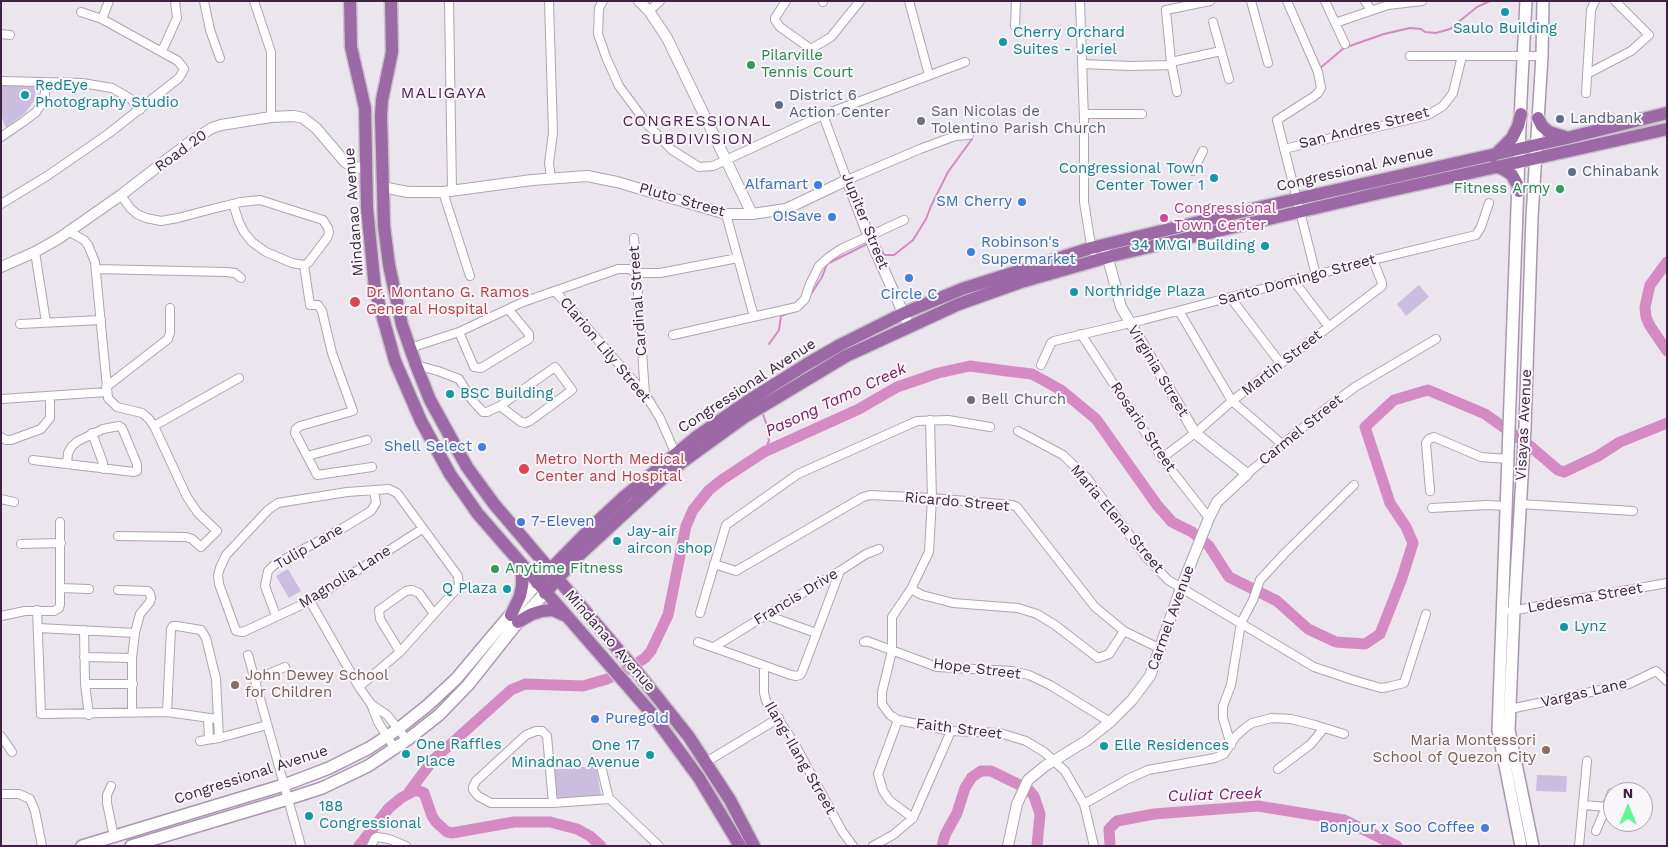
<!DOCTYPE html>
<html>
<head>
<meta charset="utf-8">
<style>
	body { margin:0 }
	#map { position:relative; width:1668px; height:847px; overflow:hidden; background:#ebe5ee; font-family:"Work Sans",sans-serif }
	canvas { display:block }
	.frame { position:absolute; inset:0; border:2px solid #3d2341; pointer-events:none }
	.north { position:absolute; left:1603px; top:782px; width:50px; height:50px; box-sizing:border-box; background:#f9f6fa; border:1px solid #aea2b0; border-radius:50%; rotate:0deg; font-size:14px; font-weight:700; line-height:20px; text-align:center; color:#3d2341 }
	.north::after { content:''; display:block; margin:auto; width:18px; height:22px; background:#5af793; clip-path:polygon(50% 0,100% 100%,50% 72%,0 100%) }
</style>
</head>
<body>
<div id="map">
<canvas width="1668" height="847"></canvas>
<div class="frame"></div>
<div class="north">N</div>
</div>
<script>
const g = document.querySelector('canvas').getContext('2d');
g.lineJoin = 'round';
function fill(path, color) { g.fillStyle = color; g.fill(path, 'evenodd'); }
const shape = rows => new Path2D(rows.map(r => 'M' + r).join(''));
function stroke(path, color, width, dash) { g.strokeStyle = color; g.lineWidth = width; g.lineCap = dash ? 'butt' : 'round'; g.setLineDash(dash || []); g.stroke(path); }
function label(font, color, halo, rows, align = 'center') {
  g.font = font + ' "Work Sans",sans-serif'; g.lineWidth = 4; g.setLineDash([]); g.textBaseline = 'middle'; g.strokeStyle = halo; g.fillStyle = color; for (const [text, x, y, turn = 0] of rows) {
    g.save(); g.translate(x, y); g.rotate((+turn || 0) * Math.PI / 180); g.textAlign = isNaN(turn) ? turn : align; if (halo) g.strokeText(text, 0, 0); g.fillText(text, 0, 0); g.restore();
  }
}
const green = shape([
	[37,83,34,101,25,113,6,128,1,115,1,84],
	[1419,285,1429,297,1406,316,1397,304],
	[288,569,301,591,289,598,276,576],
	[596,766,601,795,556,799,553,769],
	[1537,775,1567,776,1566,792,1536,791]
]);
const stream = shape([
	[1319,69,1344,48,1384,34,1410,28,1421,29,1425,32,1436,33,1450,29,1477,7,1490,1],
	[976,133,979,125],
	[877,240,884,255,894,255,913,240,926,219,931,206,948,172,972,139],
	[809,297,822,277,827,264,867,244],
	[769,344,779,330,781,316,794,311],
	[764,452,769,441,766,423,763,414,764,412]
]);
const river = shape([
	[1667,262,1650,285,1645,307,1646,317,1650,326,1667,351],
	[409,792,433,760,511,690,525,684,583,686,607,679,625,671,645,658,651,651,668,615,686,526,693,510,709,490,723,479,764,452,859,409,897,387,938,373,970,366,1007,371,1032,374,1061,390,1096,419,1157,505,1172,522,1192,532,1209,546,1229,577,1277,601,1308,629,1336,642,1365,644,1380,634,1402,578,1413,543,1406,527,1390,503,1365,427,1394,400,1428,390,1485,414,1530,446,1558,470,1564,472,1598,456,1620,442,1667,423],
	[359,846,389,808,401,798,416,790,424,793,432,816,436,822,447,832,452,833,514,822,550,822,577,829,590,836,601,846],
	[942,846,945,835,957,813,965,788,972,777,981,771,991,771,1028,789,1034,796,1040,814,1037,846],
	[1110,846,1109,829,1117,821,1154,814,1258,806,1344,820,1397,846]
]);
const minor = shape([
	[204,1,210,30,220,58],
	[254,1,271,52,271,117],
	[449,1,452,191],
	[549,1,553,133,549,163,551,178],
	[603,1,599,8,598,34,606,57,619,86,647,124,672,150,699,167,713,166,823,115,965,62],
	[786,1,775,18,775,20,780,27,811,49,831,37,860,1],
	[823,1,823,2],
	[909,1,929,75],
	[1080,1,1084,120,1084,202,1092,251],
	[1251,1,1268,63],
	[1287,1,1318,72,1321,88,1318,93,1313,97,1277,120,1316,275],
	[1325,1,1345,44],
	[1365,1,1371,10],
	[649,11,660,1],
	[102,19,109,1],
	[1213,22,1229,79],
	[1335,23,1388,5,1422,1],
	[1015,26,1016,1],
	[1,34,10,35],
	[162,51,177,18,175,1],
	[1410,56,1542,56],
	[1171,62,1221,51],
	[1082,64,1131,66,1171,65],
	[1587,74,1631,51,1649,35,1615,1],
	[1,81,82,83,112,88,131,99,140,110],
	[1177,92,1171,62,1166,10,1210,1],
	[1586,93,1591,10,1595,1],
	[1084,114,1142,114],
	[823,115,847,180,920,149,955,136,969,135],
	[1,137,23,122,36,112,42,103,45,93,46,82],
	[1284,149,1428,115,1443,106,1453,93,1462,56],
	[1193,171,1203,151],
	[443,192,470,276],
	[121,195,130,208,137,214,146,218,161,221,178,218,212,209,241,202,260,200,323,220,328,228,329,233,327,238,308,263,304,265,292,263,266,252,252,242,244,232,239,222,233,204],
	[1,204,47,176,108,134,179,78,182,73,184,69,178,61,102,19,81,12],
	[726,214,754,317],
	[68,231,84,240,88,245,95,262,108,398,117,407,142,413,149,419,154,426,187,497,198,513,217,531,201,547,192,539,186,537,118,536],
	[634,238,645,394],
	[35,252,46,322],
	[304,265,310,305,318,305,322,311,332,353,353,411,300,426,296,429,295,433,317,475,372,467],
	[96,269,226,272,235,273,241,278],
	[1293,280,1329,327],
	[555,291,645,394,660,418,677,457],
	[1230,297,1281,364],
	[1179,311,1232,401,1282,444],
	[20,324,101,320],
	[459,332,474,367,481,368,529,339,529,334,509,310],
	[1081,334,1162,458,1209,518],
	[673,335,797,307,805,299,810,284,819,266,829,257,841,249,904,220],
	[410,348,459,332,523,302,618,269,629,269,637,273,660,273,738,258],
	[416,365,438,371,459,379,472,400,483,412,487,412,500,406,555,367,572,390,530,421,525,423,521,422,500,406],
	[1041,365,1051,343,1054,341,1143,320,1373,260,1476,235,1481,227,1489,203],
	[106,387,168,339,170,333,170,308],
	[1,399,107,392],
	[930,420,932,498,929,552,911,589,892,617,892,651,882,692,882,704,890,715,898,720,951,731,1000,733,1026,741,1044,752,1065,771,1084,804,1094,846],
	[154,426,239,378],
	[1018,431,1063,455,1087,478,1146,557,1168,580,1314,667,1353,680,1381,688,1388,687,1404,683,1426,614],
	[92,433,103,463,103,469],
	[1,437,6,440,11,440,41,429,50,418,50,396],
	[307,456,367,440],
	[1162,458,1199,430,1232,401,1382,286,1382,283,1373,260],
	[33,460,134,472,137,471,137,464,122,428,119,426],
	[67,464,68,453,72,446,78,441,103,429,119,426],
	[1247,474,1323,411,1355,387,1436,339],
	[1430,491,1426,443,1429,439,1434,437,1481,457,1508,459],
	[1,499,14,502],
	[1520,504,1633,511],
	[1432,508,1487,505,1506,506],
	[21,544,61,543],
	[714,564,736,571,863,497,870,495,932,498,1012,505,1017,507,1020,511,1095,607,1124,631,1161,649],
	[60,588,89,589],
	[911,589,922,595,953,603,1018,608,1037,614,1055,625,1098,658,1109,654,1124,631],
	[118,590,148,591,150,594,151,598,150,602,140,614,135,633,132,658,132,713],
	[310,601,359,687,371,704,378,722,395,749],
	[37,610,41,714,167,712,217,719],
	[1511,611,1667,583],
	[700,613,726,525,798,474,917,421,948,420,990,427],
	[766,615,816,633],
	[1,616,25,611,54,611,59,608,60,605,60,522],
	[276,616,265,586,268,571,274,565,343,528,371,511,376,503,374,490],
	[38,628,135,633],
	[84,630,85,684,89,715],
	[698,642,791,675,796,676,800,675,802,672,840,571],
	[864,642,867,641,937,667,1012,671,1029,675,1050,685,1110,722],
	[714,647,766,615,840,571,866,554,879,549],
	[400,652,380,619,379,610,406,591,412,590,419,593,434,614],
	[248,655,301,846],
	[84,657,132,658],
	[764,666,764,693,766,701,793,741,842,831,853,846],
	[256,679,285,667],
	[85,684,133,684],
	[359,687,400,652,459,586,458,576,397,493,389,489,347,492,278,503,268,510,226,555,220,568,218,575,219,584,236,631,243,632,310,601,422,529],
	[371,704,387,715,407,740],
	[1510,709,1629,684,1656,671,1667,681],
	[167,712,171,629,173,626,177,626,201,630,206,638,216,679,219,738],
	[208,718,209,739],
	[898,720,878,774,883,791,890,801,913,818],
	[1,736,12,752],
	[200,741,219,738,267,725],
	[1231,745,1223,718,1223,706,1231,685,1241,623,1253,600,1260,580,1284,554,1354,485],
	[706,762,779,718],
	[601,766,609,799,611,800,659,846],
	[1278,769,1311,744,1324,728],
	[111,786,107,795,107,803,114,837],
	[1,794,19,794,30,799,35,811,42,846],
	[553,803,547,736,542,731,536,731,526,735,476,781,473,787,473,790,478,796,491,803,553,803,609,799],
	[1084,804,1128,779,1148,770,1215,758,1224,754,1236,736,1245,728,1252,723,1272,718,1291,719,1315,725,1344,734],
	[1584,805,1606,807],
	[1596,831,1612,793],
	[371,846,375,838,377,837,389,839,406,846],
	[873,846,893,835,913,818,951,731],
	[1579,846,1587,761]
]);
const tertiary = shape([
	[639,1,649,11,667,38,752,214],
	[382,187,408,192,443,192,532,180,587,176,617,182,726,214,752,214,786,209,847,180,869,237,909,326],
	[1,267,35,252,58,239,121,195,191,141,212,128,221,125,271,117,294,116,303,118,316,128,345,162,353,167,365,168],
	[1008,846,1017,804,1028,780,1045,766,1086,741,1110,722,1132,700,1150,676,1181,588,1209,518,1217,502,1247,474,1195,433,1121,307,1106,251]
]);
const secondary = shape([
	[82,846,287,784,329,768,369,748,398,729,428,705,456,679,537,583],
	[131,846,288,799,322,788,368,766,407,740,439,715,468,685,518,622,545,593],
	[1521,846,1498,730,1521,99,1526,1],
	[1533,846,1509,730,1514,611,1525,428,1532,217,1542,56,1543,1]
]);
const primary = shape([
	[350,1,351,47,365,108,367,208,375,289,395,361,421,421,450,474,478,514,653,715,699,778,740,846],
	[391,1,392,52,382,100,381,116,384,226,389,265,402,325,416,365,430,400,467,467,494,504,638,673,689,737,730,800,754,846],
	[1538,118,1542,126,1549,132,1565,137],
	[1497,153,1512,138,1518,126,1521,114],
	[1495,166,1505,170,1512,175,1517,184,1519,191],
	[537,583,596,523,625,496,695,438,751,399,807,364,840,345,904,313,962,289,1091,248,1261,207,1567,138,1667,113],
	[545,593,577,557,653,487,681,463,746,416,846,356,959,304,1021,282,1115,255,1375,194,1667,129],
	[511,615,520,596,522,586,522,575,518,564],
	[518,622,532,614,542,611,553,610,564,615]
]);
const markers = [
	[1505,12,5,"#0f9aa8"],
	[1003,42,5,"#0f9aa8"],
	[751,65,5,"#2e9e5b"],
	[25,95,5,"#0f9aa8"],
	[779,105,5,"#5c6f8a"],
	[1560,119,5,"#5c6f8a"],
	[921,121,5,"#6b7280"],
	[1572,172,5,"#5c6f8a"],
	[1214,178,5,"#0f9aa8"],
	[818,185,5,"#3f7fe0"],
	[1560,189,5,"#2e9e5b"],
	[1022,202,5,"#3f7fe0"],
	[832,217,5,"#3f7fe0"],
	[1164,218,5,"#d1479c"],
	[1265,246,5,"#0f9aa8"],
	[971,252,5,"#3f7fe0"],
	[909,278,5,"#3f7fe0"],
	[1074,292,5,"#0f9aa8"],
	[355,302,6,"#e0444e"],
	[450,394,5,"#0f9aa8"],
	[971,400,5,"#6b7280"],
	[482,447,5,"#3f7fe0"],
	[524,469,6,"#e0444e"],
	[521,522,5,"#3f7fe0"],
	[617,541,5,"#0f9aa8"],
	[495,569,5,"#2e9e5b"],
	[507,589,5,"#0f9aa8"],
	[1564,627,5,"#0f9aa8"],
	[235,685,5,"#8d6e63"],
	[595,719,5,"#3f7fe0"],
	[1104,746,5,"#0f9aa8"],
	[1546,750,5,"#8d6e63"],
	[406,754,5,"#0f9aa8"],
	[650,755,5,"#0f9aa8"],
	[309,816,5,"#0f9aa8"],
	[1485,828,5,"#3f7fe0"]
];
const cultureNames = [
	["Saulo Building",1505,29,"center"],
	["Cherry Orchard",1013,33],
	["Suites - Jeriel",1013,50],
	["RedEye",35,86],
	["Photography Studio",35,103],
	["Congressional Town",1204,169,"right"],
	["Center Tower 1",1204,186,"right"],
	["34 MVGI Building",1255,246,"right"],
	["Northridge Plaza",1084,292],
	["BSC Building",460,394],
	["Jay-air",627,532],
	["aircon shop",627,549],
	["Q Plaza",497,589,"right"],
	["Lynz",1574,627],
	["One Raffles",416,745],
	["Place",416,762],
	["One 17",640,746,"right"],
	["Minadnao Avenue",640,763,"right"],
	["Elle Residences",1114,746],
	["188",319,807],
	["Congressional",319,824]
];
const leisureNames = [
	["Pilarville",761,56],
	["Tennis Court",761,73],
	["Fitness Army",1550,189,"right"],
	["Anytime Fitness",505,569]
];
const serviceNames = [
	["District 6",789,96],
	["Action Center",789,113],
	["Landbank",1570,119],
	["Chinabank",1582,172]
];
const worshipNames = [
	["San Nicolas de",931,112],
	["Tolentino Parish Church",931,129],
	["Bell Church",981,400]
];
const streetNames = [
	["San Andres Street",1364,128,-14],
	["Road 20",181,151,-36],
	["Congressional Avenue",1355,169,-13],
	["Pluto Street",682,200,16],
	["Mindanao Avenue",354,212,-94],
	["Jupiter Street",865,221,68],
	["Santo Domingo Street",1297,280,-15],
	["Cardinal Street",638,301,-94],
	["Clarion Lily Street",605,350,50],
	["Martin Street",1282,363,-38],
	["Virginia Street",1158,371,59],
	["Congressional Avenue",747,386,-33],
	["Visayas Avenue",1524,425,-87],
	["Rosario Street",1143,427,56],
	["Carmel Street",1301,430,-39],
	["Ricardo Street",957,502,5],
	["Maria Elena Street",1117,519,50],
	["Tulip Lane",309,547,-30],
	["Magnolia Lane",345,577,-32],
	["Francis Drive",796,597,-31],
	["Ledesma Street",1585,598,-10],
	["Carmel Avenue",1171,618,-70],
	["Mindanao Avenue",610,641,49],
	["Hope Street",977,669,7],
	["Vargas Lane",1584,693,-13],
	["Faith Street",959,729,7],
	["Ilang-Ilang Street",800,758,60],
	["Congressional Avenue",251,775,-18]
];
const shopNames = [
	["Alfamart",808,185],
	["SM Cherry",1012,202],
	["O!Save",822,217],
	["Robinson's",981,243,"left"],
	["Supermarket",981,260,"left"],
	["Circle C",909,295,"center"],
	["Shell Select",472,447],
	["7-Eleven",531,522,"left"],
	["Puregold",605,719,"left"],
	["Bonjour x Soo Coffee",1475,828]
];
const hotelNames = [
	["Congressional",1174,209],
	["Town Center",1174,226]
];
const healthNames = [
	["Dr. Montano G. Ramos",366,293],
	["General Hospital",366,310],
	["Metro North Medical",535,460],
	["Center and Hospital",535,477]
];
const educationNames = [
	["John Dewey School",245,676],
	["for Children",245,693],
	["Maria Montessori",1536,741,"right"],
	["School of Quezon City",1536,758,"right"]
];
const neighbourhoodNames = [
	["MALIGAYA",444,93],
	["CONGRESSIONAL",697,121],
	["SUBDIVISION",697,139]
];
const waterNames = [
	["Pasong Tamo Creek",836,400,-25],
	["Culiat Creek",1215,795,-2]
];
fill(green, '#cbbde0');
stroke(stream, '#d58bc1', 2);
stroke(river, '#d58bc1', 11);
stroke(minor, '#b0a3b3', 10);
stroke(tertiary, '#b0a3b3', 12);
stroke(secondary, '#aa96b0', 14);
stroke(primary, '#c9c1ca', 15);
stroke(minor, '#fff', 8);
stroke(tertiary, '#fff', 10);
stroke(secondary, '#fff', 11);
stroke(primary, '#9d68a6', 12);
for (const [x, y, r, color] of markers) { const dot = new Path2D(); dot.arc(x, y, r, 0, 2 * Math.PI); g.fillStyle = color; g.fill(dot); stroke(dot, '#f9f6fa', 2); }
label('15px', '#0d838f', '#f9f6fa', cultureNames, 'left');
label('15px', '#27864d', '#f9f6fa', leisureNames, 'left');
label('15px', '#4e5e75', '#f9f6fa', serviceNames, 'left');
label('15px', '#5b616d', '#f9f6fa', worshipNames, 'left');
label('15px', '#3d2341', '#f9f6fa', streetNames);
label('15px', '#366cbe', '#f9f6fa', shopNames, 'right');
label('15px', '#b23c85', '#f9f6fa', hotelNames, 'left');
label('15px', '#be3a42', '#f9f6fa', healthNames, 'left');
label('15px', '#785e54', '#f9f6fa', educationNames, 'left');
g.letterSpacing = '1px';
label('16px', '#4e1d55', '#f9f6fa', neighbourhoodNames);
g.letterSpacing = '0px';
label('italic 16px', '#801a63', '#f9f6fa', waterNames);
</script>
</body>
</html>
